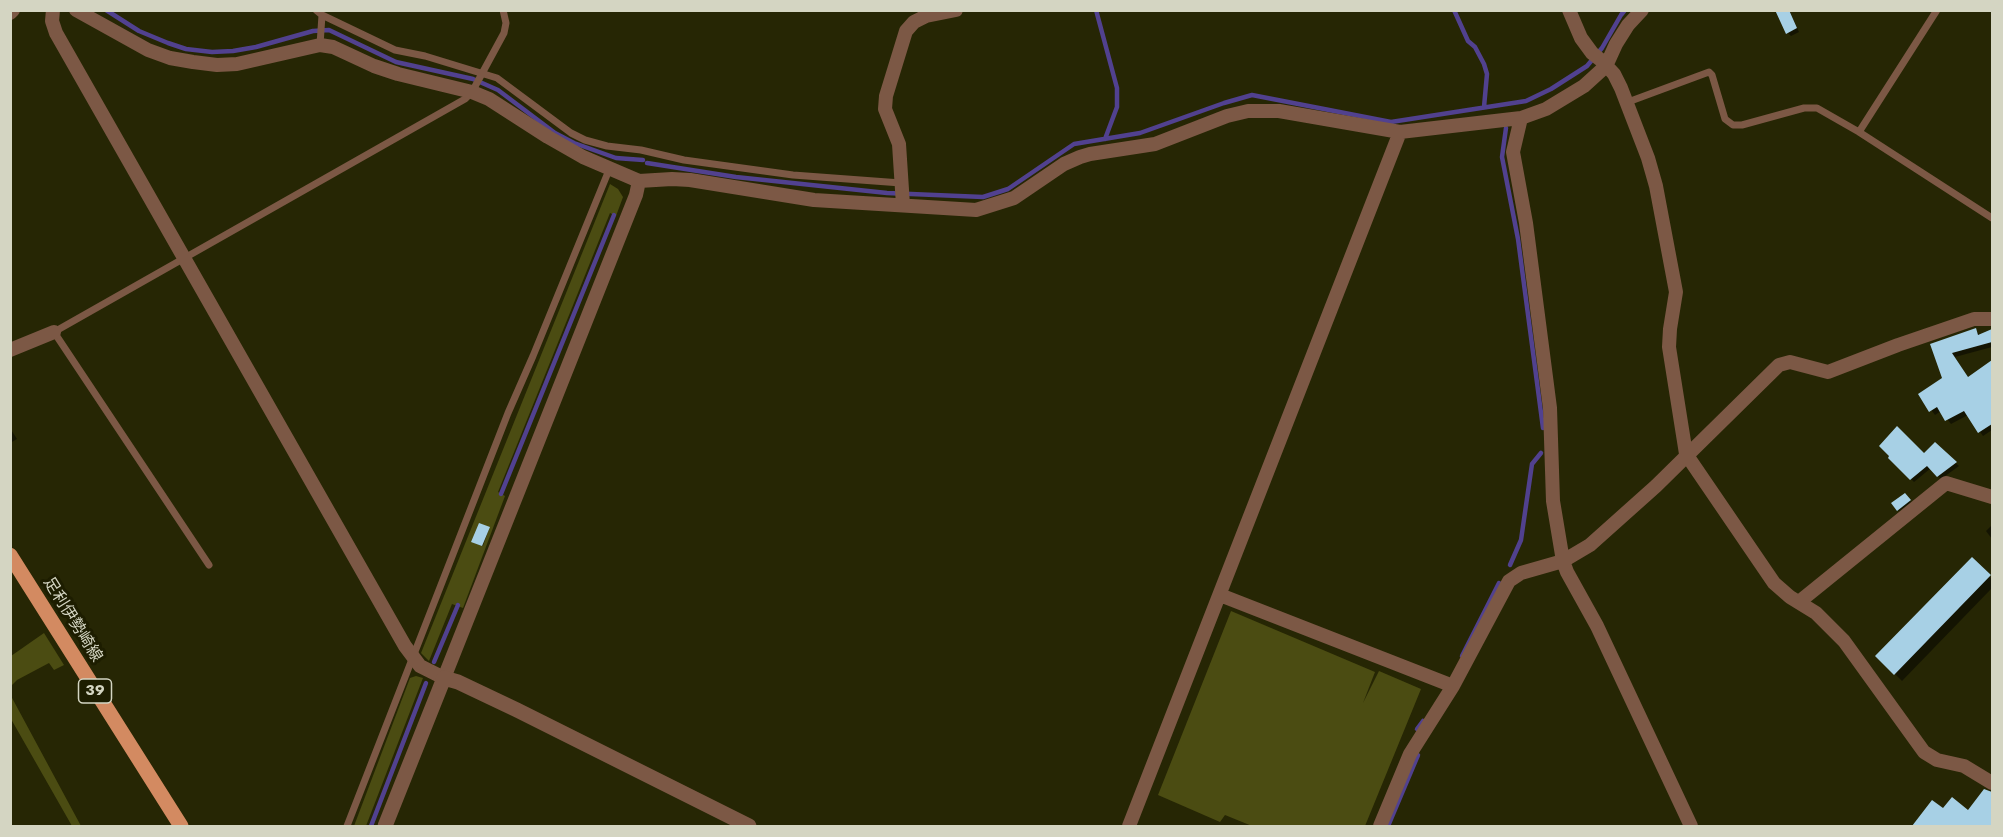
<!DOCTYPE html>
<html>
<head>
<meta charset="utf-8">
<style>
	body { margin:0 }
	#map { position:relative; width:2003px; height:837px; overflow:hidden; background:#262604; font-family:Jost,sans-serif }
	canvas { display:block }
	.frame { position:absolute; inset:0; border:12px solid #d4d5c2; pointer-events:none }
</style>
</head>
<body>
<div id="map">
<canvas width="2003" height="837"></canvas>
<div class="frame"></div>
</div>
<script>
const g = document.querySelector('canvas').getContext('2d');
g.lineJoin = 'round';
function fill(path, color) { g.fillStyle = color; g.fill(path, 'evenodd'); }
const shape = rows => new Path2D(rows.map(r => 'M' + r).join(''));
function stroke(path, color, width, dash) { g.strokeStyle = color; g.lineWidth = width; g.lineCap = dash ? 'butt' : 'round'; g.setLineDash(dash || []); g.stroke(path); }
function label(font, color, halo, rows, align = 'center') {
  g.font = font + ' Jost,"Noto Sans JP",sans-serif'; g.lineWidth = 6; g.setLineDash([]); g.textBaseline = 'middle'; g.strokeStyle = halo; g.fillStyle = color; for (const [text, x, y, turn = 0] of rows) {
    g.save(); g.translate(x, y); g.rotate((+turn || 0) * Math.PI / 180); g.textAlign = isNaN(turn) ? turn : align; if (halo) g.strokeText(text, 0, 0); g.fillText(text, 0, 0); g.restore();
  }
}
const green = shape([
	[610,184,618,189,623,197,616,216,610,213,498,492,505,496,463,608,452,604,429,661,421,653],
	[1231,611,1375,672,1363,703,1379,671,1421,689,1365,826,1252,826,1225,815,1220,822,1158,795],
	[44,633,64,665,54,670,49,663,17,680,11,686,11,656],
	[416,676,423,678,366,826,354,826,410,678],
	[10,696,11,696,81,826,72,826,11,719]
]);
const shadow = shape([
	[1789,10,1799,32,1791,36,1788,33],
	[1975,330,1980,335,1992,330,1992,347,1955,357,1968,378,1991,363,1992,365,1992,430,1983,436,1968,415,1951,424,1941,411,1935,415,1920,395,1944,379,1932,344],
	[10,428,17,439,10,443],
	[1935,444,1959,466,1941,479,1931,468,1914,482,1890,457,1924,455],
	[1905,495,1911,502,1899,511,1893,504],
	[1992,525,1992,539,1986,531],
	[489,529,483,546,474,542],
	[1972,559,1992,579,1992,588,1902,681,1877,656],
	[1985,791,1992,793,1992,826,1914,826,1933,802,1943,811,1968,812]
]);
const stream = shape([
	[106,10,139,31,168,43,186,49,212,52,233,51,256,47,313,31,329,30,396,62,473,79,498,90,555,133,574,143,616,158,643,160],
	[1096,10,1117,88,1117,107,1105,139],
	[1454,10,1468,41,1475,47,1484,64,1487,74,1484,107],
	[1506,128,1502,157,1518,239,1543,428],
	[647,163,736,177,887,193,983,197,1008,189,1074,144,1140,133,1224,103,1252,95,1391,122,1526,101,1551,89,1587,66,1602,48,1621,15,1625,10],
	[501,494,614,215],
	[1510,565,1521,540,1532,464,1541,453],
	[1462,656,1499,583],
	[434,662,458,605],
	[1417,729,1423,721],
	[371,826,426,683],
	[1388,826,1418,755]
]);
const building = shape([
	[1775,10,1789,10,1797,28,1786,34],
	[1976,328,1978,335,1992,329,1992,342,1952,353,1968,377,1992,360,1992,424,1978,433,1964,411,1945,421,1937,407,1929,412,1918,394,1942,378,1930,344],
	[1897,426,1924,453,1935,442,1957,462,1937,477,1927,466,1910,480,1888,458,1889,456,1879,446],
	[1905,493,1911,500,1897,511,1891,503],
	[479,523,490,527,482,546,471,542],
	[1972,557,1991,575,1894,675,1875,656],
	[1984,789,1992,792,1992,826,1912,826,1932,800,1943,808,1952,797,1968,810]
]);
const service = shape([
	[316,10,322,15,395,50,425,56,497,78,571,133,585,140,607,146,641,150,684,160,793,175,901,183],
	[320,45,322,15],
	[1628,102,1709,72,1712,75,1725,119,1733,125,1742,125,1804,108,1817,108,1859,132,1992,218],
	[1859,132,1937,10],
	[209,565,54,332,465,99,472,92,504,33,506,23,503,10],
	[347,826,508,413,533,356,609,170]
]);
const minor = shape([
	[53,10,52,21,56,33,405,646,420,666,444,678,636,195,639,181],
	[76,10,148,50,170,58,193,62,217,65,237,64,320,45,333,47,374,66,398,74,472,92,489,99,548,137,583,157,639,181,672,179,690,180,814,200,976,210,1014,198,1064,164,1080,157,1090,154,1155,144,1227,116,1248,111,1279,111,1400,132,1521,118,1546,109,1584,86,1606,66,1616,44,1628,25,1642,10],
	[1569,10,1581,38,1592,53,1602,61,1614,74,1621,88,1648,158,1656,186,1676,292,1670,329,1669,347,1686,454,1774,583,1790,597,1816,613,1844,641,1924,752,1937,760,1964,766,1992,783],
	[10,13,13,10],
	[1521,118,1513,152,1526,223,1550,408,1553,501,1563,561,1567,572,1597,626,1691,826],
	[903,205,899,144,885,109,886,96,906,31,914,22,926,16,956,10],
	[10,350,54,332],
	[1220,595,1453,686],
	[1799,602,1946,483,1992,497],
	[1129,826,1400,132],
	[1380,826,1410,754,1453,686,1509,581,1521,573,1563,561,1590,545,1656,486,1779,365,1790,362,1828,372,1898,345,1974,319,1992,319]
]);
const tertiary = shape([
	[385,826,444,678,458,682,517,710,749,826]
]);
const primary = shape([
	[10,555,181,826]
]);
const shields = [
	[95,691,33]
];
const shieldNames = [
	["39",95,691]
];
const streetNames = [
	["足利伊勢崎線",72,620,58]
];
fill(green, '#4b4c12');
fill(shadow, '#0007');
stroke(stream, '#51418f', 4.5);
fill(building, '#a7d0e5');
stroke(service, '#7c5845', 7);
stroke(minor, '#7c5845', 14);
stroke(tertiary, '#7c5845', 15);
stroke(primary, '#d38a61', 15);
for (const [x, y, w] of shields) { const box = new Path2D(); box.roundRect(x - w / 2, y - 12, w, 24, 4.5); g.fillStyle = '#1d1d00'; g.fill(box); stroke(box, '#d4d5c2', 1.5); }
label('bold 15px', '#d4d5c2', null, shieldNames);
label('16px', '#d4d5c2', '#1d1d00', streetNames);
</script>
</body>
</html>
